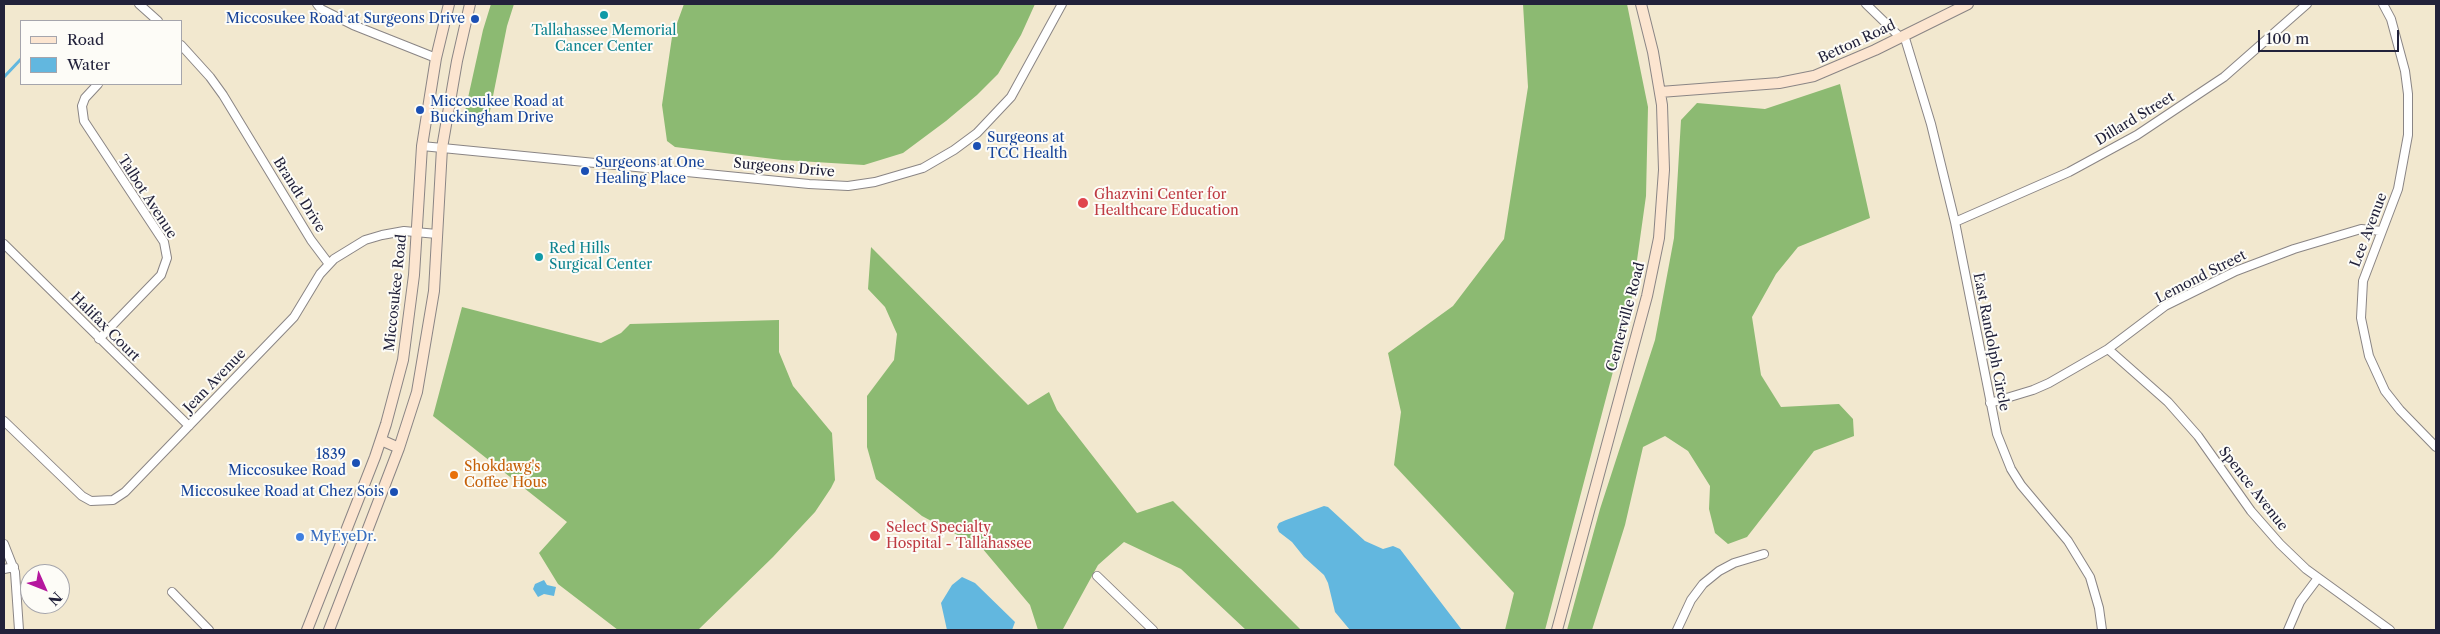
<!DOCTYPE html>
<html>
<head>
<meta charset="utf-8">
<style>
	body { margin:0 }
	#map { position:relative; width:2440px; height:634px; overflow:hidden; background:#f2e8cf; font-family:"Libre Caslon Text",serif }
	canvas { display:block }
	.frame { position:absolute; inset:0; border:5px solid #22223b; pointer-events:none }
	.legend { position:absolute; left:20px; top:20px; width:162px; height:65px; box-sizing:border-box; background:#fdfcf7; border:1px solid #a5a5ac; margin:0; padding:6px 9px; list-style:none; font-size:15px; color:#22223b }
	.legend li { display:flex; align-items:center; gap:10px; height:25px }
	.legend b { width:25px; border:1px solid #a5a5ac }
	.north { position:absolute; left:20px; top:564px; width:50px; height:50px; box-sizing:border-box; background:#fdfcf7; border:1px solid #a5a5ac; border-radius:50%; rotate:134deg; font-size:14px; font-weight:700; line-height:20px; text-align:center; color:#22223b }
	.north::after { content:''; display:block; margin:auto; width:18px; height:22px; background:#b5179e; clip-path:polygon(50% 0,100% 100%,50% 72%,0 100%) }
	.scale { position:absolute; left:2258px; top:30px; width:141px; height:22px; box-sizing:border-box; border:2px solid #22223b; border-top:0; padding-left:6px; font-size:15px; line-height:18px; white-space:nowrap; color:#22223b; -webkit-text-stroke:4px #fdfcf7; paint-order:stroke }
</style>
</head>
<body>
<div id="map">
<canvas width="2440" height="634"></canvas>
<div class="frame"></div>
<ul class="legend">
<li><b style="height:6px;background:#fce5d0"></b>Road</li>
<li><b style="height:14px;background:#62b7df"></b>Water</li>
</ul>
<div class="north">N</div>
<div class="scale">100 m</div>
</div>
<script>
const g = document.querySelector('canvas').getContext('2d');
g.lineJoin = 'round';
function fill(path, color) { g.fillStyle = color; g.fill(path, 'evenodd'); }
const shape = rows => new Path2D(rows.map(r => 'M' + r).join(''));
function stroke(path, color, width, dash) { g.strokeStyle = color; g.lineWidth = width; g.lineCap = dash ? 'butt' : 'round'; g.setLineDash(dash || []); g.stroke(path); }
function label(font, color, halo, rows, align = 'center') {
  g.font = font + ' "Libre Caslon Text",serif'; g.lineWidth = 4; g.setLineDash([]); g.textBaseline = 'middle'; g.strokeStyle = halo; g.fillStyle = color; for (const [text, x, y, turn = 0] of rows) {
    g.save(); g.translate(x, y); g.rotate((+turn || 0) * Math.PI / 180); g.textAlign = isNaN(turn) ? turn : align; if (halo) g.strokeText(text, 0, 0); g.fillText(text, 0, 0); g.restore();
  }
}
const forest = shape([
	[491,4,514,4,507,26,488,121,470,123,464,116,483,30],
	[684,4,1035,4,1021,35,998,74,977,95,946,121,903,153,864,165,782,160,675,147,667,141,662,105,672,37],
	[1523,4,1627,4,1648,107,1646,196,1631,303,1545,630,1505,630,1514,593,1394,465,1401,412,1388,353,1453,306,1504,239,1528,87],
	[1840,84,1870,218,1798,247,1776,274,1752,317,1761,375,1781,407,1839,404,1853,419,1854,436,1814,451,1747,537,1728,544,1715,533,1709,509,1710,486,1688,451,1665,436,1643,447,1625,525,1592,630,1567,630,1600,509,1655,340,1674,238,1681,120,1697,103,1765,109],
	[871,247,1028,405,1049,392,1057,410,1137,513,1173,501,1301,630,1246,630,1181,569,1124,542,1098,565,1063,629,1038,630,1030,605,982,548,922,516,876,479,867,447,867,396,894,360,897,334,885,307,868,289],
	[462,307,601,343,621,333,630,324,779,320,779,352,793,386,832,433,835,480,831,488,815,512,773,557,698,630,618,630,558,584,539,553,567,522,433,416]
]);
const water = shape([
	[1324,506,1328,507,1365,541,1383,549,1393,546,1400,549,1462,630,1350,630,1335,612,1328,583,1324,575,1304,557,1292,542,1279,532,1277,527,1279,523,1286,520],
	[962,577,975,583,1015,622,1012,630,947,630,941,603,952,585],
	[544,580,547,585,556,587,554,596,544,594,538,597,533,589,535,584]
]);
const stream = shape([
	[4,77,21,59]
]);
const street = shape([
	[139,4,158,21],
	[317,4,321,9,353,25,436,58],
	[1866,4,1900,37],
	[2383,4,2391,19,2405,71,2408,94,2408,135,2398,189,2363,281,2361,318,2369,356,2385,391,2400,410,2436,447],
	[1904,35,1931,124,1955,222,1997,434,2011,469,2021,485,2068,541,2090,577,2099,608,2102,630],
	[181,45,210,77,223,95,311,240,329,264],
	[98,84,85,98,82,106,84,121,164,242,167,258,161,275,99,339],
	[422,146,809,184,848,186,875,182,923,168,954,150,977,133,1011,97,1062,4],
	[1955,222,2069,172,2137,135,2224,77,2307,4],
	[4,244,189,426],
	[2108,349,2168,402,2198,436,2251,511,2280,544,2306,569,2390,630],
	[1990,403,2033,390,2049,383,2108,349,2165,306,2236,271,2294,249,2361,229,2382,231],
	[4,421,82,496,91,501,113,500,125,492,294,317,320,274,334,259,365,240,382,235,404,231,437,234],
	[4,544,15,572,19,630],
	[4,569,14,567],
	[1097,576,1153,630],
	[172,592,209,630],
	[1677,630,1691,600,1703,584,1719,571,1734,563,1764,554],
	[2288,630,2300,602,2318,578]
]);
const secondary = shape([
	[1660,92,1779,83,1814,76,1875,50,1968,4],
	[381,440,399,448],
	[307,630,375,457,386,424,403,360,414,275,422,146,436,58,449,4],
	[329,630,399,448,417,392,434,291,442,148,457,61,470,4],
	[1557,630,1647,296,1659,238,1664,170,1662,105,1653,52,1641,4]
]);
const markers = [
	[604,15,5,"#0f9aa8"],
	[475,19,5,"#1a4fb4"],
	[420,110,5,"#1a4fb4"],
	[977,146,5,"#1a4fb4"],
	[585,171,5,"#1a4fb4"],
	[1083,203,6,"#e0444e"],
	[539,257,5,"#0f9aa8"],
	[356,463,5,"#1a4fb4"],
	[454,475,5,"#e8710a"],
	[394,492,5,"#1a4fb4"],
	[875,536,6,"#e0444e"],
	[300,537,5,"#3f7fe0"]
];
const transitNames = [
	["Miccosukee Road at Surgeons Drive",465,19],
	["Miccosukee Road at",430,102,"left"],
	["Buckingham Drive",430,118,"left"],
	["Surgeons at",987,138,"left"],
	["TCC Health",987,154,"left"],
	["Surgeons at One",595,163,"left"],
	["Healing Place",595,179,"left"],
	["1839",346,455],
	["Miccosukee Road",346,471],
	["Miccosukee Road at Chez Sois",384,492]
];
const cultureNames = [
	["Tallahassee Memorial",604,31],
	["Cancer Center",604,47],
	["Red Hills",549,249,"left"],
	["Surgical Center",549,265,"left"]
];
const streetNames = [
	["Betton Road",1857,42,-25],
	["Dillard Street",2135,119,-31],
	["Surgeons Drive",784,168,5],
	["Brandt Drive",299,195,58],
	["Talbot Avenue",147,197,57],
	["Lee Avenue",2369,230,-69],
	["Lemond Street",2201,277,-27],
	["Miccosukee Road",396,293,-84],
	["Centerville Road",1626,317,-75],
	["Halifax Court",105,327,45],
	["East Randolph Circle",1991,342,79],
	["Jean Avenue",215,381,-46],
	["Spence Avenue",2253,489,52]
];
const healthNames = [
	["Ghazvini Center for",1094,195],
	["Healthcare Education",1094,211],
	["Select Specialty",886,528],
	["Hospital - Tallahassee",886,544]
];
const foodNames = [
	["Shokdawg's",464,467],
	["Coffee Hous",464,483]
];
const shopNames = [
	["MyEyeDr.",310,537]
];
fill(forest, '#8cba72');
fill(water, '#62b7df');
stroke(stream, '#62b7df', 3);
stroke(street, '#8a8585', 10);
stroke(secondary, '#8a8585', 12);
stroke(street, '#fff', 8);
stroke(secondary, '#fce5d0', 10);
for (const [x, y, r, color] of markers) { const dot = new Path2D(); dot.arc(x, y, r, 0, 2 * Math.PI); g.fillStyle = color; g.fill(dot); stroke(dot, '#fdfcf7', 2); }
label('14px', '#164399', '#fdfcf7', transitNames, 'right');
label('14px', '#0d838f', '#fdfcf7', cultureNames);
label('14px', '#22223b', '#fdfcf7', streetNames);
label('14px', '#be3a42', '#fdfcf7', healthNames, 'left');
label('14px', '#c56008', '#fdfcf7', foodNames, 'left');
label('14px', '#366cbe', '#fdfcf7', shopNames, 'left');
</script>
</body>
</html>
